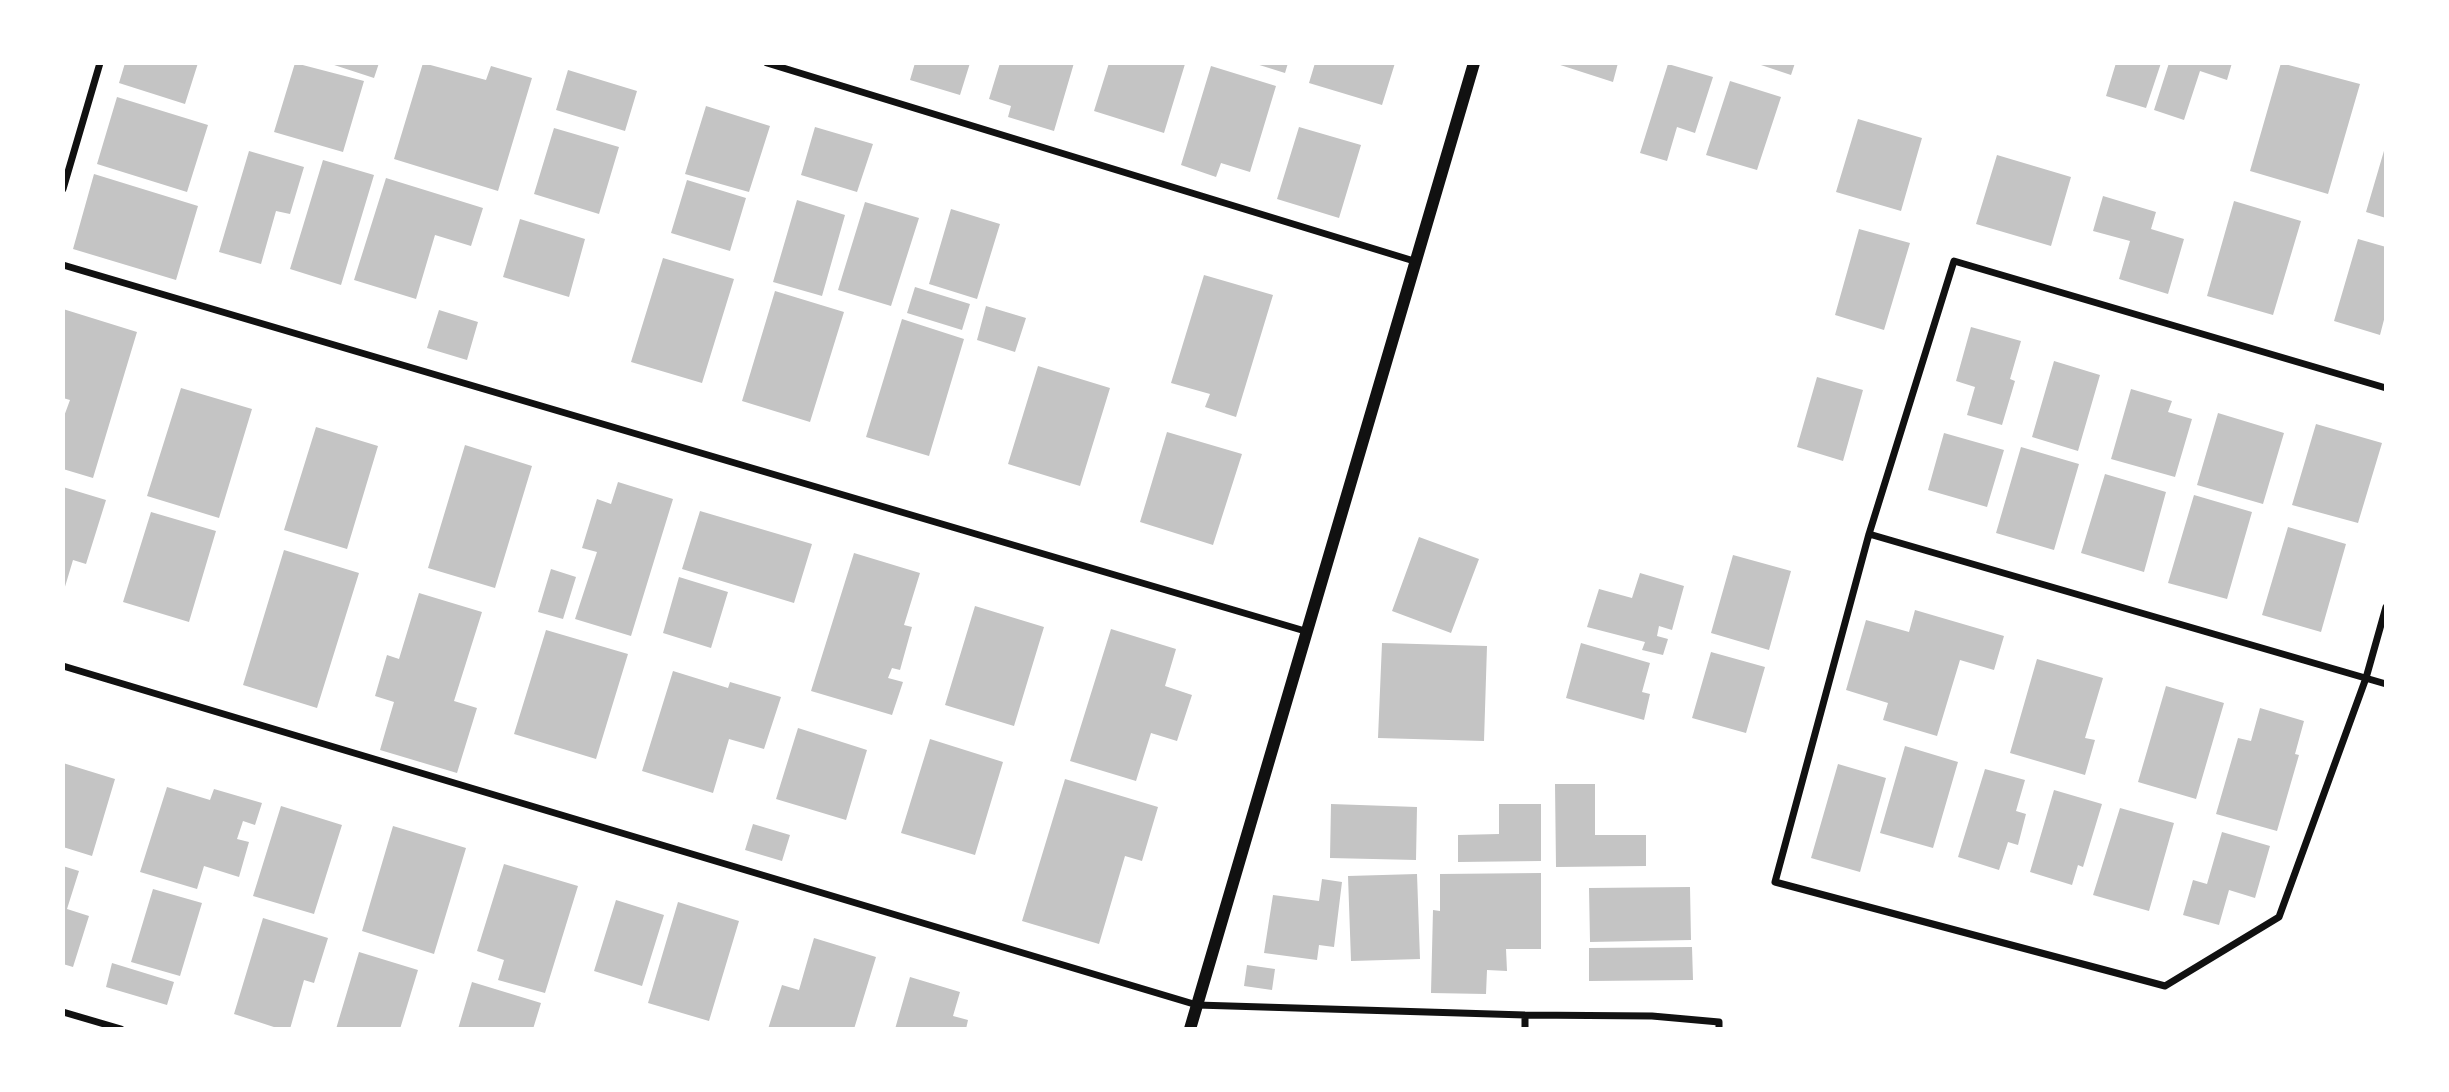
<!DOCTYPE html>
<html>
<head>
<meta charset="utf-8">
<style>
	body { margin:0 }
	#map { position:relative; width:2449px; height:1092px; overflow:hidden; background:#fff; font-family:"Archivo Narrow",sans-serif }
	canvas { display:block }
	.frame { position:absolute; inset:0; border:65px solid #fff; pointer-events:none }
</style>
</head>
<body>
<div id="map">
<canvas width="2449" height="1092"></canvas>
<div class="frame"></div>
</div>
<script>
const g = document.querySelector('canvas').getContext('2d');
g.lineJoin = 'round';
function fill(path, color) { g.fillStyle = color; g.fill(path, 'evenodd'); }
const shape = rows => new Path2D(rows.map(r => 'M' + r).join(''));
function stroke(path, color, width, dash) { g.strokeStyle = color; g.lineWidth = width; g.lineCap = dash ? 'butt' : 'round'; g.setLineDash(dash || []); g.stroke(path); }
const building = shape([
	[125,63,198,63,185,104,119,83],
	[295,63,364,81,343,152,274,132],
	[328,63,379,63,374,78],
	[423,63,486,80,491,66,532,78,498,191,394,159],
	[915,63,970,63,960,95,910,80],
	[1000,63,1074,63,1054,131,1008,117,1011,106,989,99],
	[1109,63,1185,64,1164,133,1094,111],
	[1253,63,1288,63,1285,73],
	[1315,63,1395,63,1382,105,1309,83],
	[1554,63,1618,63,1613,82],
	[1755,63,1795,63,1791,75],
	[2116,63,2161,63,2146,108,2106,96],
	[2169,63,2232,63,2227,80,2200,71,2184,120,2154,110],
	[2281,63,2360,84,2328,194,2250,171],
	[1668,64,1713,77,1695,133,1677,127,1667,161,1640,153],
	[1211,66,1276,86,1250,172,1221,163,1216,177,1181,165],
	[568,70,637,91,625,131,556,110],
	[1730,81,1781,97,1757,170,1706,155],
	[117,97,208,125,187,192,97,164],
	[706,106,770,126,749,192,685,174],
	[1858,119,1922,138,1901,211,1836,192],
	[815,127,873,144,857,192,801,175],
	[1299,127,1361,145,1339,218,1277,199],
	[554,128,619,147,599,214,534,194],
	[2386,144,2386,218,2366,212],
	[249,151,304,167,290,214,276,211,261,264,219,252],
	[1997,155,2071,177,2051,246,1976,224],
	[323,160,374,175,341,285,290,269],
	[94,174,198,206,176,280,73,249],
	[386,178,483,208,471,246,435,235,416,299,354,280],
	[687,180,746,198,730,251,671,233],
	[2103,196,2156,212,2151,229,2184,239,2168,294,2119,279,2130,241,2093,231],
	[797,200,845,215,822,296,773,282],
	[2234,201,2301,221,2273,315,2207,296],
	[865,202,919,218,891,306,838,290],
	[951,209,1000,224,977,299,929,284],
	[520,219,585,239,569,297,503,277],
	[1859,229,1910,243,1884,330,1835,315],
	[2358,239,2386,247,2386,312,2380,335,2334,321],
	[663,258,734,279,702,383,631,362],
	[1204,275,1273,295,1236,417,1205,407,1210,394,1171,383],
	[915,287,970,304,962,330,907,313],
	[775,291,844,312,810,422,742,401],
	[986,306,1026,318,1015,352,977,340],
	[63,309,137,332,93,478,63,469,63,419,70,400,63,398],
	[439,310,478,322,467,360,427,348],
	[902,319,964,339,929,456,866,437],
	[1971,327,2021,341,2010,379,2015,381,2002,425,1967,415,1975,387,1956,381],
	[2054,361,2100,375,2078,451,2032,437],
	[1038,366,1110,388,1080,486,1008,464],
	[1817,377,1863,390,1843,461,1797,447],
	[181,388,252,409,219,518,147,496],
	[2131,389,2172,401,2168,412,2192,419,2175,477,2111,459],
	[2218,413,2284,433,2263,504,2197,485],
	[2316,424,2382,443,2358,523,2292,505],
	[316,427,378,446,347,549,284,530],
	[1167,432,1242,454,1213,545,1140,522],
	[1944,433,2004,450,1987,507,1928,490],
	[465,445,532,466,495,588,428,568],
	[2021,447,2079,464,2054,550,1996,533],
	[2105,474,2166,492,2144,572,2081,553],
	[618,482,673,499,631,636,575,619,597,552,582,548,597,499,611,504],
	[63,487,106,500,86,564,73,560,64,590],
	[2194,495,2252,512,2227,599,2168,583],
	[700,511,812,544,794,603,682,569],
	[151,512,216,531,189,622,123,602],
	[2288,527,2346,544,2321,632,2262,615],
	[1419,537,1479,559,1451,633,1392,611],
	[284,550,359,573,317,708,243,685],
	[854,553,920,573,904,625,912,627,900,670,892,668,888,678,903,682,892,715,811,691],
	[1733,555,1791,571,1769,650,1711,633],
	[551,569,576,577,563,619,538,612],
	[1640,573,1684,586,1672,630,1659,626,1657,636,1668,639,1663,655,1642,650,1645,642,1587,627,1599,589,1632,598],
	[679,577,728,592,711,648,663,633],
	[419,593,482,612,454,701,477,708,457,773,380,750,394,702,375,696,387,655,399,659],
	[975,606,1044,627,1014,726,945,705],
	[1915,610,2004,636,1994,670,1960,660,1937,736,1883,720,1888,703,1846,690,1866,620,1909,632],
	[1111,629,1176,649,1165,686,1192,695,1177,741,1151,733,1136,781,1070,761],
	[546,630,628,654,596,759,514,734],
	[1382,643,1487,646,1484,741,1378,738],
	[1581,643,1650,663,1642,692,1650,694,1644,720,1566,698],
	[1711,652,1765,667,1746,733,1692,718],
	[2037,659,2103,678,2085,738,2095,740,2085,775,2010,753],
	[673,671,728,688,730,682,781,697,764,749,729,739,713,793,642,771],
	[2166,686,2224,703,2196,799,2138,782],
	[2260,708,2304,721,2295,754,2299,755,2277,831,2216,814,2238,738,2251,741],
	[798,728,867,750,846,820,776,799],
	[930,739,1003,762,975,855,901,833],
	[1905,746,1958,762,1933,848,1880,833],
	[63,763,115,779,92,856,63,847],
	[1838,764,1886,778,1860,872,1811,858],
	[1985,769,2025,780,2016,811,2026,814,2018,845,2008,842,1999,870,1958,857],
	[1065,779,1158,807,1142,861,1125,856,1099,944,1022,921],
	[1555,784,1595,784,1595,835,1646,835,1646,866,1556,867],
	[167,787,210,800,214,789,262,803,255,825,243,821,237,839,249,842,239,877,204,866,197,889,140,872],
	[2054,790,2102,804,2083,867,2078,865,2072,885,2030,872],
	[1331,804,1417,807,1416,860,1330,858],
	[1499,804,1541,804,1541,861,1458,862,1458,835,1499,834],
	[281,806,342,825,314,914,253,896],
	[2120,808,2174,823,2149,911,2093,895],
	[753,824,790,835,782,861,745,850],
	[393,826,466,848,434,954,362,931],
	[2222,832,2270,846,2255,898,2229,890,2219,925,2183,915,2193,880,2207,884],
	[504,864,578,886,545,993,498,980,504,960,477,951],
	[63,866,79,871,67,909,89,916,73,967,63,964],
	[1541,873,1541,949,1506,949,1507,971,1487,970,1486,994,1431,993,1433,910,1440,911,1440,874],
	[1417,874,1420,959,1351,961,1348,876],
	[1322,879,1342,882,1334,947,1319,945,1317,960,1264,953,1273,895,1319,901],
	[1690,887,1691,940,1590,942,1589,888],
	[153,889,202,903,180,976,131,962],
	[616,900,664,915,642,986,594,971],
	[678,902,739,921,709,1021,648,1003],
	[263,918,328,938,314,983,304,980,290,1029,280,1029,234,1014],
	[814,938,876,957,854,1029,768,1029,782,985,799,990],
	[1692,947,1693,980,1589,981,1589,948],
	[359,952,418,970,400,1029,336,1029],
	[112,963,174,982,167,1005,106,987],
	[1247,965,1275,969,1272,990,1244,986],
	[910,977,960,992,953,1016,968,1020,966,1029,895,1029],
	[472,982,541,1003,533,1029,458,1029]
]);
const minor = shape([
	[767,63,1414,261],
	[63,189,100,63],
	[63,265,1305,631],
	[2386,388,1954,261,1869,534,1775,882,2165,986,2279,917,2366,678,2386,607],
	[1869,534,2386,684],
	[63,666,1197,1005,1525,1015,1652,1016,1719,1022,1719,1029],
	[63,1012,121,1029],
	[1525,1029,1525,1015]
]);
const tertiary = shape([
	[1190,1029,1474,63]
]);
fill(building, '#c4c4c4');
stroke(minor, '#111', 7);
stroke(tertiary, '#111', 12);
</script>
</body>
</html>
